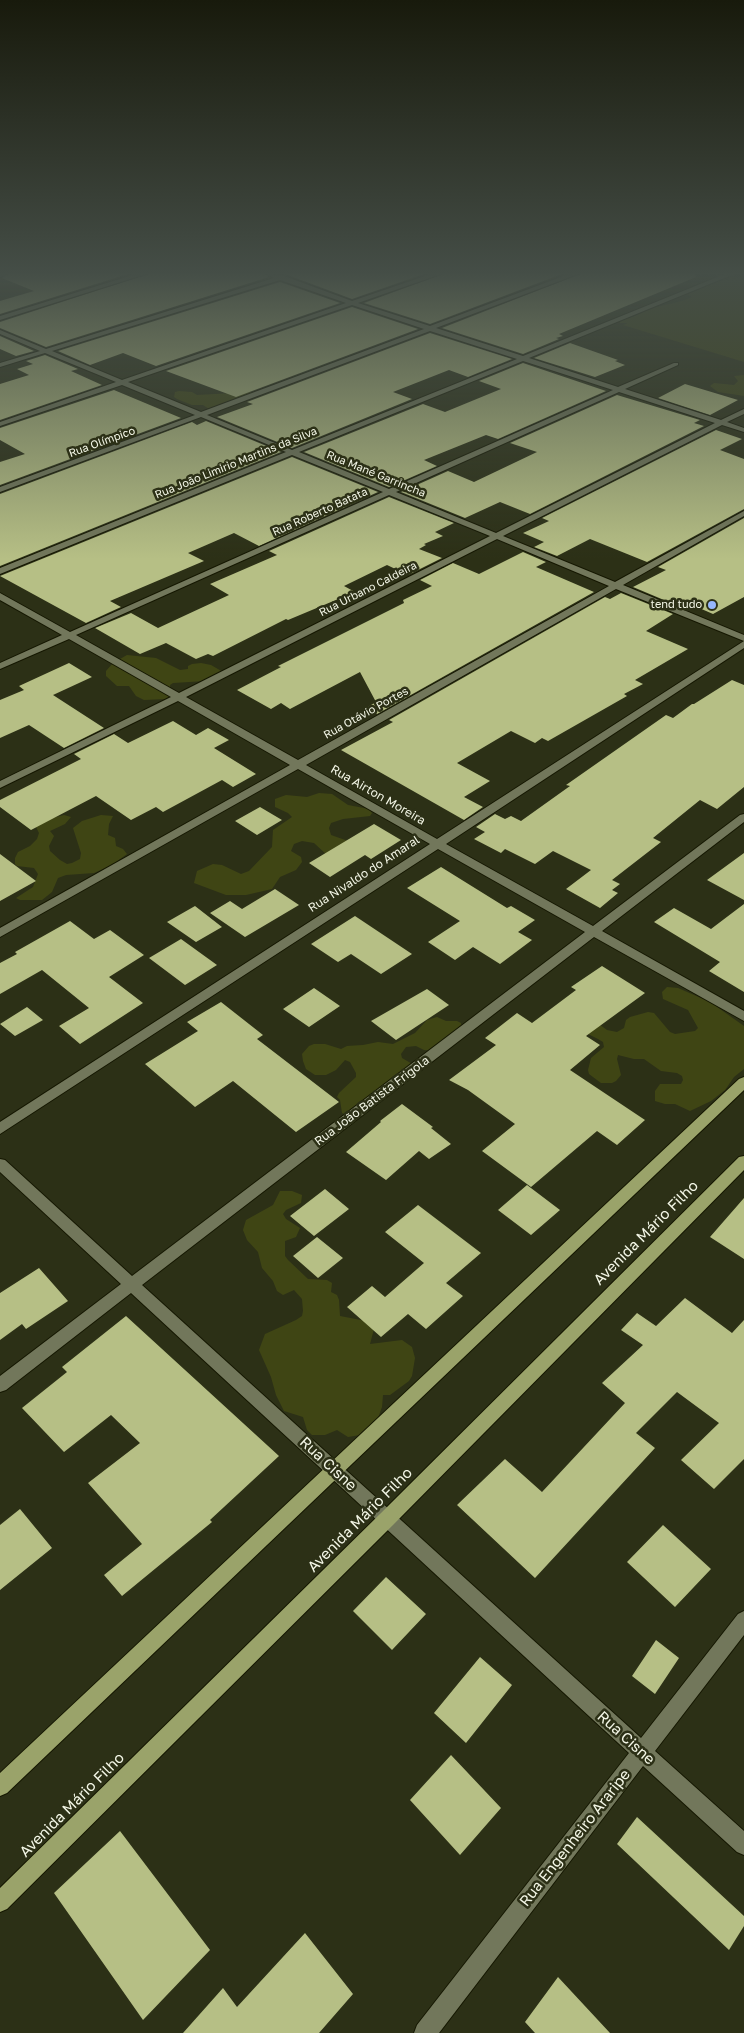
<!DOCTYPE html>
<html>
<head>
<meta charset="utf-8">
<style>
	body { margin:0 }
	canvas { display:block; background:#2c3016 }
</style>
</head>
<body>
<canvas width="744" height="2033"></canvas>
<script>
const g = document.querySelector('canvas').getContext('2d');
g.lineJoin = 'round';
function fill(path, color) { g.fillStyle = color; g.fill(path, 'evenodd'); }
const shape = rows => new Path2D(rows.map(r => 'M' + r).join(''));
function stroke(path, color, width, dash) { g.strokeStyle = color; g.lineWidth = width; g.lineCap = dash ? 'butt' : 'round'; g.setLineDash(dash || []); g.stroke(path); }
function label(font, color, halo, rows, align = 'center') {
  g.font = font + ' "Golos Text",sans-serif'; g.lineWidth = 5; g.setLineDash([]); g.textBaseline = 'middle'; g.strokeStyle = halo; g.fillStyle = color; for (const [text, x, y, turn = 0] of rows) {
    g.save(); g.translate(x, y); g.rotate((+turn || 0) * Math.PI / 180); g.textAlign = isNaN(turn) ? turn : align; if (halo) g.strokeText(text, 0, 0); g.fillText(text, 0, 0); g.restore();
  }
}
const green = shape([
	[744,275,744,362,623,325,628,323,620,323,620,321,635,316,648,309,682,301,692,297,687,294,723,280,736,278],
	[744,375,744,396,718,392,710,386,714,383,734,385,738,381,734,376],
	[179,391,192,392,197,395,251,392,255,394,209,409,203,405,192,405,177,399,174,397,175,392],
	[127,655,156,658,180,670,188,669,188,666,192,664,201,663,211,665,223,672,205,681,173,683,170,685,171,695,166,699,144,700,136,696,129,686,117,686,106,676,106,671,113,663],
	[319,793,332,794,348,805,369,809,372,813,370,816,343,819,331,823,329,828,331,835,348,841,327,855,314,843,302,841,294,844,291,851,301,857,302,862,296,870,280,877,272,889,246,895,226,895,194,883,197,871,213,864,222,865,241,874,249,871,272,847,273,830,292,817,288,813,275,807,275,799,286,795,307,797],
	[64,815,71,817,65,824,50,831,54,836,49,846,50,851,60,860,67,864,72,863,80,859,81,853,73,828,82,821,101,815,113,816,109,824,108,835,115,838,116,846,123,849,127,854,112,865,94,873,66,875,58,878,52,892,42,900,20,900,16,898,33,887,38,874,34,868,17,866,15,864,15,858,18,852,30,846,37,839,39,833,35,825,37,822],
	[667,987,678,988,710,1002,744,1026,744,1069,734,1077,725,1090,711,1101,690,1111,675,1104,665,1104,655,1101,655,1091,660,1084,681,1084,683,1080,682,1076,677,1073,661,1071,644,1059,634,1059,618,1055,617,1059,621,1075,616,1081,612,1083,601,1083,589,1074,588,1070,591,1058,604,1047,603,1042,598,1039,584,1032,592,1019,607,1030,617,1032,624,1028,626,1020,630,1017,648,1012,654,1013,670,1032,675,1034,695,1031,698,1028,688,1010,663,999,662,992],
	[437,1017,446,1021,457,1021,461,1023,462,1030,435,1051,424,1050,416,1046,406,1047,401,1054,402,1058,414,1065,368,1097,347,1115,342,1113,340,1100,337,1097,339,1093,356,1077,356,1073,350,1062,345,1060,336,1070,326,1075,315,1075,306,1069,303,1061,302,1054,309,1046,314,1044,325,1044,341,1049,347,1046,363,1045,378,1042,393,1044,415,1033,427,1020],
	[280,1191,292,1191,302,1195,301,1203,286,1210,283,1214,286,1219,300,1228,296,1237,285,1241,285,1256,288,1260,308,1279,327,1280,332,1283,331,1292,337,1295,339,1300,340,1316,366,1321,374,1329,370,1344,402,1340,412,1347,415,1358,412,1376,409,1381,390,1395,383,1395,382,1407,378,1418,360,1435,348,1437,337,1430,325,1435,312,1435,307,1430,303,1417,284,1411,276,1395,271,1377,259,1350,265,1334,296,1320,302,1316,303,1311,302,1299,294,1290,283,1295,277,1291,273,1281,262,1268,258,1252,247,1240,243,1230,246,1220,273,1205]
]);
const building = shape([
	[8,274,128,274,0,314,0,301,34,291,2,278],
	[148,274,265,274,269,277,46,347,0,328,0,322],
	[285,274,424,274,352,299],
	[443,274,562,274,430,324,364,303],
	[580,274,695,274,696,277,559,334,563,336,556,338,559,339,523,354,442,328],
	[280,282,340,303,156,366,123,353,90,365,58,351],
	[352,307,418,329,236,397,166,371],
	[430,333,512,359,468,377,449,370,393,392,412,399,292,448,217,417,253,404,247,402],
	[0,336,34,351,16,356,0,349],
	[570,343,618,360,615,361,625,365,595,377,534,358],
	[45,355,78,369,71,371,102,385,0,420,0,384,29,375,17,369,33,364,26,361],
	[523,363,606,391,498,439,486,435,424,460,437,466,389,487,304,452,423,404,445,412,501,389,479,381],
	[685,384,738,400,710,415,658,398],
	[114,390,181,418,0,485,0,462,25,454,0,440,0,428],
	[617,395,700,420,694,423,704,426,530,514,500,502,465,518,401,492,448,471,474,482,537,452,510,443],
	[206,421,281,452,0,566,0,494,192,422,197,425],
	[716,430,742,439,720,450,744,459,744,509,647,562,590,539,557,556,534,547,544,542,523,533,549,521,542,518],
	[292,457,378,492,259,546,234,533,188,553,204,561,110,601,121,607,86,623,0,576],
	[389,497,454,523,435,532,443,536,424,544,426,545,419,549,442,558,408,575,387,565,344,586,355,592,288,620,286,619,213,656,208,654,196,659,166,643,140,654,95,628,131,613,158,628,229,595,210,584,277,555,269,551],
	[744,518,744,597,713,614,690,604,683,608,633,587,666,570,658,567],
	[523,552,546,562,536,567,594,592,377,714,366,708,376,702,360,672,290,709,281,703,271,709,237,690,281,667,278,666,404,603,403,600,432,586,420,580,453,563,479,574],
	[621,593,673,614,646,631,688,649,635,680,643,684,624,694,627,696,548,741,542,738,535,743,511,731,457,763,490,781,464,797,483,807,464,820,341,750,393,722,389,720,605,597,610,599],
	[69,663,92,677,53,695,104,728,64,748,29,725,0,738,0,700,24,690,19,686],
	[732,680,744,685,744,787,717,809,700,800,653,838,661,842,612,880,620,884,612,890,618,893,600,908,566,889,591,870,553,851,535,864,505,849,501,853,474,839,485,832,476,827,495,814,505,819,511,816,521,821,570,786,566,785,666,715,673,718,692,704,694,704],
	[173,721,196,735,208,728,229,740,214,748,256,774,233,787,222,780,163,812,156,807,131,820,96,796,31,830,0,807,0,800,81,759,74,754,114,734,128,743],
	[260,807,282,820,257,835,235,821],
	[374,824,401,840,371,859,365,855,330,877,309,863],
	[744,853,744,900,707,880],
	[0,854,36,881,0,901],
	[441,867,507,908,511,906,535,920,518,932,532,940,500,964,473,947,455,960,428,942,460,921,407,888],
	[275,889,299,905,245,937,210,913,230,901,242,909],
	[744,904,744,992,709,971,720,962,654,922,674,908,711,929],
	[195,906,222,927,196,942,167,922],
	[355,916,412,954,381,974,351,954,338,962,311,944],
	[70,921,94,939,110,930,144,955,109,977,143,1003,80,1044,59,1026,89,1008,42,970,0,994,0,963,17,954,15,952],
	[181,939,217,965,185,985,149,958],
	[602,966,645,993,586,1036,600,1045,570,1070,645,1120,617,1145,597,1131,531,1187,482,1151,515,1124,468,1090,449,1080,496,1045,485,1038,517,1013,532,1023,576,990,571,987],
	[314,988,340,1006,309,1027,283,1009],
	[427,989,449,1005,396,1040,371,1021],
	[221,1002,263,1035,257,1039,339,1102,296,1132,233,1081,195,1107,145,1064,198,1031,187,1022],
	[27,1007,43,1020,15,1036,0,1024],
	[402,1104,433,1127,431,1128,451,1144,429,1159,419,1151,386,1180,346,1152,381,1122,380,1121],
	[527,1185,560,1210,531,1235,498,1210],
	[325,1189,349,1209,314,1236,290,1216],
	[744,1198,744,1259,710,1237],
	[418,1205,481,1253,446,1283,463,1296,426,1329,408,1314,381,1337,347,1307,372,1286,385,1297,424,1263,385,1232],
	[317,1237,343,1258,318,1278,293,1256],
	[39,1268,68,1301,26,1329,22,1324,0,1340,0,1293],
	[685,1298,732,1333,744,1320,744,1459,714,1489,681,1460,719,1423,677,1392,636,1433,655,1448,535,1578,457,1505,505,1459,542,1492,625,1403,602,1383,643,1345,621,1330,637,1313,656,1326],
	[126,1316,279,1456,210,1520,212,1522,122,1596,104,1575,142,1544,88,1483,140,1443,111,1415,64,1452,22,1408,67,1372,62,1367],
	[20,1509,52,1548,0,1590,0,1525],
	[663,1525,711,1569,675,1607,627,1562],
	[386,1577,426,1614,392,1650,353,1611],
	[656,1640,679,1658,655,1694,632,1676],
	[480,1657,512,1685,466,1743,434,1713],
	[451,1755,501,1808,460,1855,410,1800],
	[637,1817,744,1916,744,1926,729,1950,617,1844],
	[120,1831,210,1950,143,2020,54,1893],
	[305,1933,353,1994,319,2033,183,2033,223,1988,237,2007],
	[558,1977,610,2033,535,2033,525,2022]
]);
const minor = shape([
	[0,274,6,274,0,277,0,274],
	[136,274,146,274,0,320,0,316,136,274],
	[267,274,284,276,352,301,431,274,441,274,358,303,430,326,569,274,578,274,436,328,523,356,725,274,734,274,529,358,618,387,674,363,678,363,678,365,625,389,721,420,744,409,744,414,727,422,744,428,744,432,722,425,503,536,615,582,744,511,744,516,623,585,744,635,744,641,616,589,306,765,437,839,744,641,744,648,446,844,593,926,740,815,744,814,744,822,602,931,744,1011,744,1021,594,937,142,1285,641,1738,738,1614,744,1611,744,1635,655,1751,744,1831,744,1855,737,1852,643,1766,439,2033,414,2033,417,2025,629,1753,131,1293,6,1390,0,1392,0,1376,121,1284,0,1172,0,1159,5,1160,132,1276,585,932,438,849,0,1134,0,1122,430,844,298,769,0,937,0,928,290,765,178,701,0,788,0,781,171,697,69,639,0,669,0,663,62,635,0,600,0,593,70,632,383,492,292,455,0,574,0,568,286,452,201,417,0,492,0,487,195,415,122,385,0,426,0,422,116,382,45,353,0,367,0,363,40,351,0,334,0,330,46,349,274,278,267,274],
	[280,280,346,303,122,380,52,351,280,280],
	[352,305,424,329,201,412,128,382,352,305],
	[430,331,517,359,292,450,207,415,430,331],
	[523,361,613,390,389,489,299,452,523,361],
	[619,392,715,423,496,533,396,492,619,392],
	[389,495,490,536,179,693,76,635,389,495],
	[497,539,609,586,298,760,186,697,497,539]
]);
const major = shape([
	[744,1077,744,1090,7,1793,0,1796,0,1773,739,1079,744,1077],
	[744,1156,744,1170,393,1525,7,1909,0,1912,0,1888,381,1513,739,1157,744,1156]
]);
const markers = [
	[712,605,5,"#96b6fd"]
];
const farStreetnames = [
	["Rua Olímpico",102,442,-20],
	["Rua João Limirio Martins da Silva",236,463,-22],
	["Rua Mané Garrincha",376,474,22],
	["Rua Roberto Batata",320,512,-24],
	["Rua Urbano Caldeira",368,589,-27],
	["Rua Otávio Portes",366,713,-29]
];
const farPoinames = [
	["tend tudo",702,605]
];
const streetNames = [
	["Rua Airton Moreira",378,795,30],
	["Rua Nivaldo do Amaral",364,874,-33],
	["Rua João Batista Frigola",372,1101,-37]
];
const nearStreetnames = [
	["Avenida Mário Filho",646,1233,-45],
	["Rua Cisne",328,1464,43],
	["Avenida Mário Filho",360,1520,-45],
	["Rua Cisne",626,1738,42],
	["Avenida Mário Filho",72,1805,-45],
	["Rua Engenheiro Araripe",575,1838,-52]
];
fill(green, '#3f4514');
fill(building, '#b6bf85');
stroke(minor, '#151701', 2);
stroke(major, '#151701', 2);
fill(minor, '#72775b');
fill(major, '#9aa36a');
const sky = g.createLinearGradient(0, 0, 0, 559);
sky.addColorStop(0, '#181a0c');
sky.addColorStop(0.49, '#454e47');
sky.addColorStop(1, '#454e4700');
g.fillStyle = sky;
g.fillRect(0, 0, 744, 559);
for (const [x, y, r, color] of markers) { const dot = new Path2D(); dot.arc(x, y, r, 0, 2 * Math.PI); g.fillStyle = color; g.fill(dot); stroke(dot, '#2c3016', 2); }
label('11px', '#f3f6e6', '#2c3016', farStreetnames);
label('11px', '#f3f6e6', '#2c3016', farPoinames, 'right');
label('12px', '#f3f6e6', '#2c3016', streetNames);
label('15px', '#f3f6e6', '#2c3016', nearStreetnames);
</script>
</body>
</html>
